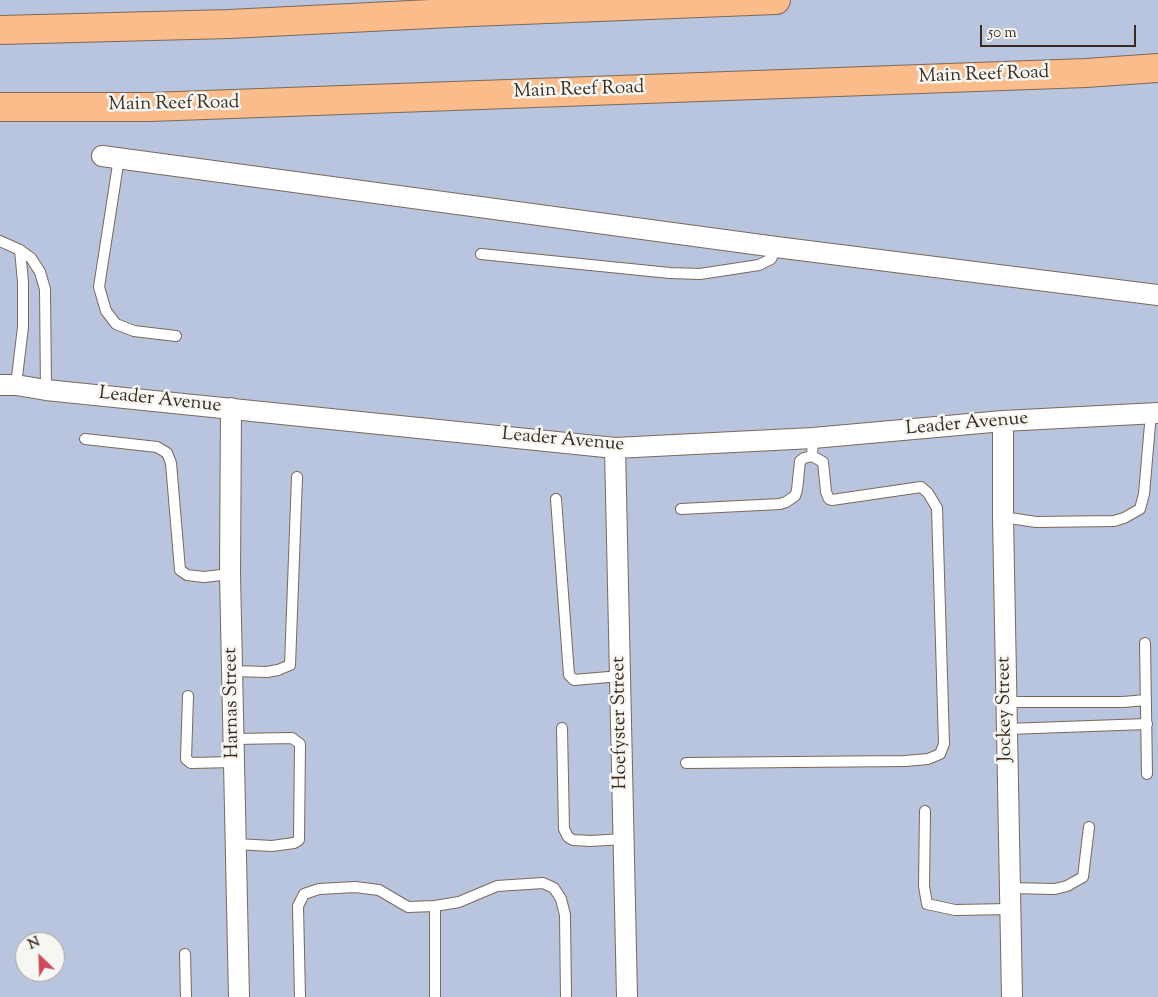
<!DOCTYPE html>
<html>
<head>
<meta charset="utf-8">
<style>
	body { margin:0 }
	#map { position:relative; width:1158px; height:997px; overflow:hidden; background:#f3dec2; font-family:"Sorts Mill Goudy",serif }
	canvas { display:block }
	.north { position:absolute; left:15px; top:932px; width:50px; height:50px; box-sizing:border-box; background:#f6f6f2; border:1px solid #aba49d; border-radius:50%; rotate:336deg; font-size:14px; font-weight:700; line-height:20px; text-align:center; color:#3b2a1e }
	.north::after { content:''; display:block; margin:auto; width:18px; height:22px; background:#d1495b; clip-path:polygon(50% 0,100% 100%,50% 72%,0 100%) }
	.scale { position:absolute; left:980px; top:25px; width:156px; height:22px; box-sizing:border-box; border:2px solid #3b2a1e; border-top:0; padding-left:6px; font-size:15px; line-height:18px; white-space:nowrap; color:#3b2a1e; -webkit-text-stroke:4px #f6f6f2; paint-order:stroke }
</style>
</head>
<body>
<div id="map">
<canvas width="1158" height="997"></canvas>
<div class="north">N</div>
<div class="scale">50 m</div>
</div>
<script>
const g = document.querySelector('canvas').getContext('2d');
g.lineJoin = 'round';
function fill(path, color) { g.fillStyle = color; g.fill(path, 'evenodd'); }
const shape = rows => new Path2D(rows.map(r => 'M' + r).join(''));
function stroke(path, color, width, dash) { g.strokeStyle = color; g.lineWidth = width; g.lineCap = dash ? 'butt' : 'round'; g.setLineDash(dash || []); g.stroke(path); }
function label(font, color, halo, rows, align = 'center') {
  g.font = font + ' "Sorts Mill Goudy",serif'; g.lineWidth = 5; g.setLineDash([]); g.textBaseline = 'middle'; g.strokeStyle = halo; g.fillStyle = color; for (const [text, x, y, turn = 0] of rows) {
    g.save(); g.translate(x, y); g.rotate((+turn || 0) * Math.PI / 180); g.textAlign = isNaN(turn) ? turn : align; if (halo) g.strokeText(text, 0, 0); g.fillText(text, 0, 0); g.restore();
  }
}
const industrial = shape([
	[0,0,1158,0,1158,997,0,997],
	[25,942,55,942,55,972,25,972]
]);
const lane = shape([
	[119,158,99,287,106,311,116,324,134,331,176,336],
	[0,241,20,250,31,258,40,272,45,289,46,390],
	[481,254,670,273,700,274,759,265,771,259,776,247],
	[16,385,23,327,23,282,20,250],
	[85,439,157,447,167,453,171,463,180,570,187,575,204,577,230,574],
	[556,499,569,675,574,680,620,676],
	[681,509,780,504,786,502,795,496,797,490,800,461,804,458,812,456,813,438],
	[1003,517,1036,522,1114,521,1124,518,1140,509,1144,494,1151,413],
	[1145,643,1147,774],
	[232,671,267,672,278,670,290,665,297,477],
	[188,696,186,759,191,763,234,762],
	[1006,702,1123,702,1146,700],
	[562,728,564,829,568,837,573,840,591,841,623,839],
	[1007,729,1147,724],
	[234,739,292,738,300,744,299,840,294,843,272,846,236,844],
	[686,763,905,761,928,759,940,754,944,744,937,508,928,493,921,487,832,500,829,499,826,492,823,462,812,456],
	[925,811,924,886,927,904,955,910,1010,909],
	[1010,888,1055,889,1067,886,1083,877,1089,827],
	[435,906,435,997],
	[185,954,186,997],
	[300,997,298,906,304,894,319,889,355,887,379,890,408,907,435,906,459,902,497,886,543,883,554,888,561,899,565,915,566,997]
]);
const street = shape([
	[102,156,776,247,1158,295],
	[0,385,16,385,46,390,615,448,813,438,1003,421,1158,413],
	[231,408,230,574,239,997],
	[1003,421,1003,517,1012,997],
	[615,448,627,997]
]);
const primary = shape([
	[0,30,229,24,471,12,776,0],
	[0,107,150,107,1086,73,1158,68]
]);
const streetNames = [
	["Main Reef Road",984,76,-2],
	["Main Reef Road",579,91,-2],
	["Main Reef Road",174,105,-1],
	["Leader Avenue",160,401,6],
	["Leader Avenue",967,425,-5],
	["Leader Avenue",563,441,5],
	["Harnas Street",233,703,-91],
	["Jockey Street",1006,709,-91],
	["Hoefyster Street",621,723,-91]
];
fill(industrial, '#b9c4de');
stroke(lane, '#7b6957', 12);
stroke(street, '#7b6957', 22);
stroke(primary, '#7b6957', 30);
stroke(lane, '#fff', 10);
stroke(street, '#fff', 20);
stroke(primary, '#fabc8b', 28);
label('19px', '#3b2a1e', '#f6f6f2', streetNames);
</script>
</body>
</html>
